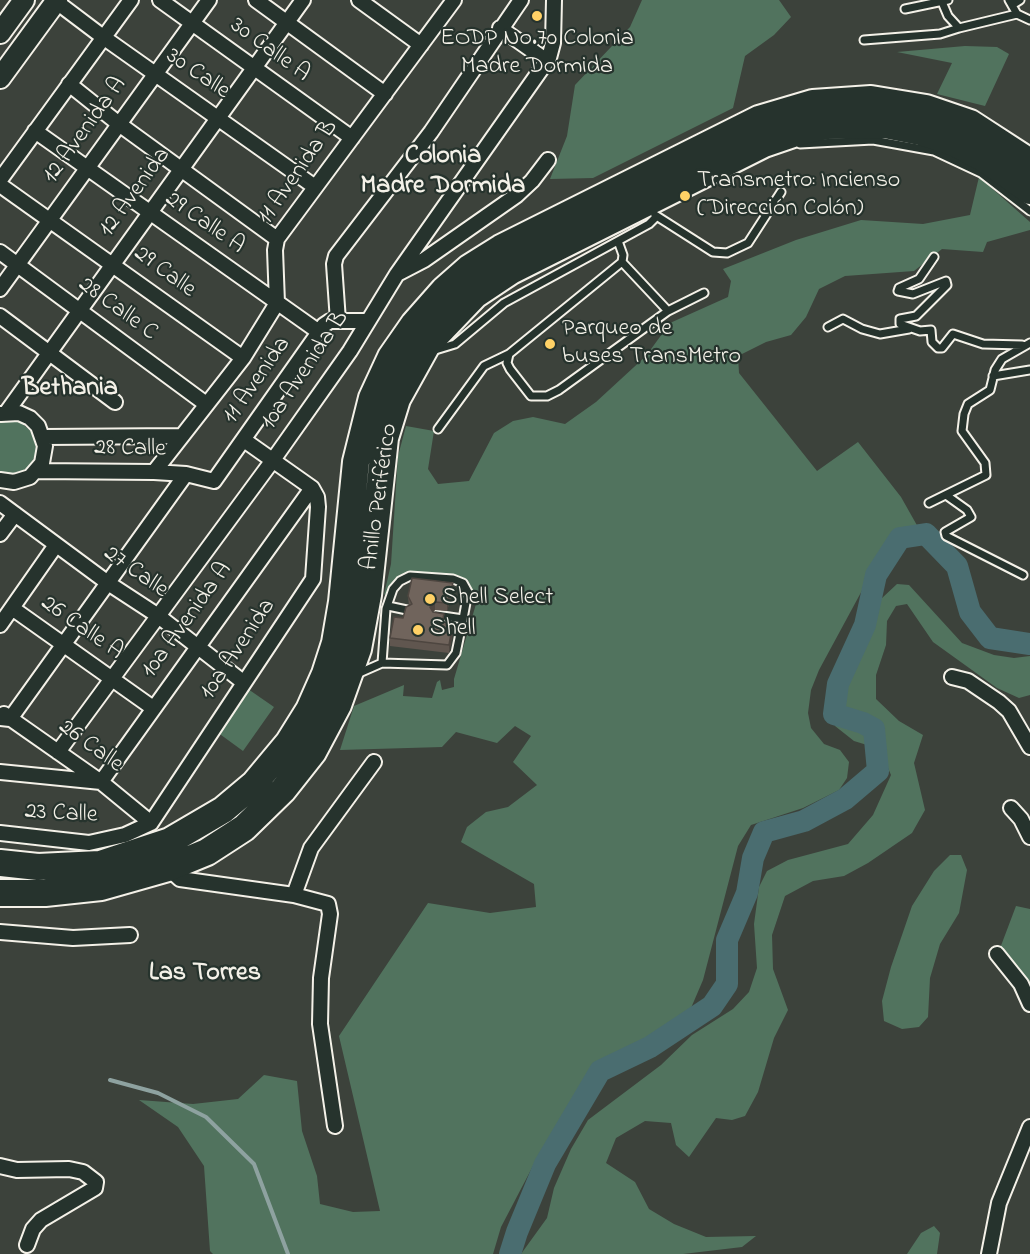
<!DOCTYPE html>
<html>
<head>
<meta charset="utf-8">
<style>
	body { margin:0 }
	canvas { display:block; background:#3c423b }
</style>
</head>
<body>
<canvas width="1030" height="1254"></canvas>
<script>
const g = document.querySelector('canvas').getContext('2d');
g.lineJoin = 'round';
function fill(path, color) { g.fillStyle = color; g.fill(path, 'evenodd'); }
const shape = rows => new Path2D(rows.map(r => 'M' + r).join(''));
function stroke(path, color, width, dash) { g.strokeStyle = color; g.lineWidth = width; g.lineCap = dash ? 'butt' : 'round'; g.setLineDash(dash || []); g.stroke(path); }
function label(font, color, halo, rows, align = 'center') {
  g.font = font + ' "Indie Flower",sans-serif'; g.lineWidth = 4.5; g.setLineDash([]); g.textBaseline = 'middle'; g.strokeStyle = halo; g.fillStyle = color; for (const [text, x, y, turn = 0] of rows) {
    g.save(); g.translate(x, y); g.rotate((+turn || 0) * Math.PI / 180); g.textAlign = isNaN(turn) ? turn : align; if (halo) g.strokeText(text, 0, 0); g.fillText(text, 0, 0); g.restore();
  }
}
const green = shape([
	[642,0,779,0,791,17,774,35,745,56,733,108,593,178,550,179,567,136,575,85,630,27],
	[965,46,997,47,1009,54,985,106,937,94,952,63,897,52],
	[979,177,1030,222,1030,230,987,242,983,252,942,249,914,271,845,276,819,289,806,317,791,335,766,342,738,356,739,373,817,471,858,442,901,497,923,536,905,535,885,548,819,670,811,690,808,713,811,728,824,744,840,750,849,762,847,778,839,790,803,808,751,825,738,846,703,980,691,1008,674,1030,609,1059,585,1083,534,1164,501,1227,493,1254,213,1254,210,1251,204,1166,178,1127,139,1100,193,1104,238,1099,264,1075,297,1081,302,1131,317,1176,320,1204,353,1212,380,1211,339,1036,428,903,490,913,536,907,534,884,461,842,467,827,486,812,508,807,537,785,513,762,531,736,515,726,497,743,456,732,442,747,340,750,354,706,404,685,403,696,432,698,437,682,440,680,442,690,454,687,454,679,476,604,464,583,404,578,384,595,391,564,398,456,406,426,434,431,428,469,438,484,469,481,494,433,513,421,533,417,565,424,596,402,646,356,670,323,728,297,731,281,723,269,796,240,861,220,923,224,970,215],
	[10,420,20,422,34,434,37,453,28,468,21,472,5,474,0,473,0,422],
	[897,584,909,585,962,643,994,655,1014,658,1030,656,1030,695,1019,698,997,688,933,642,907,604,896,606,887,621,886,645,876,675,876,699,899,721,923,735,914,763,925,810,912,833,868,863,844,876,813,881,785,896,772,935,773,969,788,1010,774,1038,758,1092,745,1116,732,1120,716,1118,689,1157,676,1145,671,1123,645,1121,616,1138,606,1163,635,1182,649,1209,674,1224,706,1237,756,1236,742,1247,683,1254,521,1254,547,1218,554,1188,571,1149,588,1120,661,1065,692,1035,733,1009,749,992,757,968,754,924,759,887,767,871,788,860,848,844,873,815,891,775,880,749,854,741,835,726,833,698,838,679,881,599],
	[248,689,274,707,243,751,217,732],
	[950,855,961,855,967,870,959,913,940,944,930,978,928,1017,919,1027,902,1029,884,1021,882,1001,891,967,912,906,934,871],
	[1016,906,1030,909,1030,1000,999,951],
	[934,1226,940,1233,937,1254,907,1254,921,1233]
]);
const stream = shape([
	[110,1080,158,1093,206,1117,254,1164,288,1254]
]);
const river = shape([
	[510,1254,517,1232,545,1164,600,1071,650,1047,712,1006,727,984,727,940,747,893,753,858,764,832,804,821,845,799,878,771,874,729,863,723,834,714,838,684,865,625,876,575,900,538,926,534,957,566,970,612,990,638,1030,644]
]);
const lane = shape([
	[1009,0,1017,14],
	[942,2,948,16,959,28,1017,14,1030,20],
	[1012,5,1020,0],
	[905,9,948,0],
	[864,40,940,34,959,28],
	[800,144,873,140,934,151,981,173,1030,211],
	[655,215,713,252,727,253,748,243,781,192],
	[618,241,623,255,622,262,509,354,507,363,510,369,531,396,547,396,559,390,668,311,704,293],
	[934,257,919,279,899,288,898,291,913,294,946,281,947,285,916,316,900,319,900,324,920,331,931,330,932,342,938,348,942,348,953,334,983,344,1022,345],
	[622,262,668,311],
	[828,327,843,319,862,329,880,334,909,329],
	[432,351,455,344,504,303,649,224,656,217],
	[993,376,1030,370],
	[438,429,484,366,509,354],
	[946,495,967,510,971,517,945,532,946,536,1023,575],
	[929,503,986,475,985,463,962,431,964,414,968,404,990,390,995,370,1002,359,1030,343],
	[388,606,407,610],
	[436,615,463,619],
	[357,674,382,663,447,665,456,653,463,619,468,592,463,583,453,579,410,576,400,581,393,589,386,609,382,663]
]);
const street = shape([
	[54,0,103,37,315,187],
	[160,0,352,138],
	[256,0,385,94],
	[359,0,421,45],
	[500,28,547,61],
	[69,84,119,124,277,239],
	[35,131,319,332],
	[0,180,131,0],
	[0,185,243,358],
	[0,252,206,404],
	[399,273,424,260,517,195,532,181,548,160],
	[0,289,209,0],
	[0,316,115,402],
	[338,321,334,264,336,256,431,132,521,0],
	[6,413,303,0],
	[44,437,182,436],
	[36,471,154,472,186,474,214,481,324,325,330,321,367,321],
	[154,472,243,358,277,303,275,250,277,239,454,0],
	[0,480,14,482,30,477,42,463,45,446,38,426,30,418,19,413,1,414],
	[0,503,108,583,157,615,243,682],
	[0,534,15,514],
	[12,608,153,708],
	[0,625,56,545],
	[952,677,968,681,999,702,1009,711,1030,747],
	[4,714,101,782,151,823],
	[0,718,10,719,186,474],
	[58,752,273,460,350,351,397,274,549,58,553,43,554,0],
	[0,772,101,782,312,488],
	[1011,808,1021,819,1030,837],
	[151,823,313,579,318,507,317,497,312,488,244,440],
	[0,833,89,843,125,835,151,823],
	[168,868,180,879,294,895,328,904,330,914,321,978,320,1024,335,1126],
	[294,895,311,848,374,762],
	[0,932,73,938,130,935],
	[997,954,1021,984,1030,1004],
	[0,1166,17,1170,69,1169,83,1172,96,1182,95,1188,41,1220,33,1229,27,1245],
	[989,1254,999,1203,1030,1127]
]);
const secondary = shape([
	[0,33,24,0],
	[0,78,57,0]
]);
const highway = shape([
	[0,863,38,867,100,864,170,841,223,810,254,784,289,742,309,710,325,674,335,643,342,602,356,462,372,398,391,357,414,324,444,290,469,268,501,248,759,119,813,103,871,99,926,108,970,123,1030,162],
	[0,893,45,893,101,887,168,868,207,852,244,828,283,790,313,752,338,705,358,649,368,595,385,438,397,399,427,345,475,295,511,271,764,144,802,131,827,126,885,125,920,132,954,143,986,160,1030,191]
]);
const wall = shape([
	[453,591,447,611,435,610,433,612,453,631,449,653,390,646,390,638,403,618,409,606,408,596]
]);
const shadedWall = shape([
	[453,583,453,591,447,611,447,603],
	[435,602,435,610,430,615,430,607],
	[453,623,453,631,449,653,449,645]
]);
const building = shape([
	[412,578,453,583,447,603,435,602,430,607,433,612,444,614,442,622,453,623,449,645,390,638,394,617,403,618,406,607,412,604,408,596,412,578]
]);
const markers = [
	[537,16,6,"#ffd166"],
	[685,196,6,"#ffd166"],
	[550,344,6,"#ffd166"],
	[430,599,6,"#ffd166"],
	[418,630,6,"#ffd166"]
];
const poiNames = [
	["EODP No.70 Colonia",537,40,"center"],
	["Madre Dormida",537,68,"center"],
	["Transmetro: Incienso",697,182],
	["(Dirección Colón)",697,210],
	["Parqueo de",562,330],
	["buses TransMetro",562,358],
	["Shell Select",442,599],
	["Shell",430,630]
];
const streetNames = [
	["30 Calle A",269,51,36],
	["30 Calle",197,75,34],
	["12 Avenida A",86,131,-54],
	["11 Avenida B",299,173,-55],
	["12 Avenida",136,193,-54],
	["29 Calle A",204,224,35],
	["29 Calle",164,273,36],
	["28 Calle C",117,310,36],
	["10a Avenida B",306,371,-56],
	["11 Avenida",258,381,-55],
	["28 Calle",130,450,1],
	["Anillo Periférico",381,497,-82],
	["27 Calle",135,573,35],
	["10a Avenida A",188,621,-54],
	["26 Calle A",81,629,35],
	["10a Avenida",239,650,-56],
	["26 Calle",90,747,36],
	["23 Calle",61,815,3]
];
const neighbourhoodNames = [
	["Colonia",443,158],
	["Madre Dormida",443,188],
	["Bethania",70,390],
	["Las Torres",205,975]
];
fill(green, '#51735e');
stroke(stream, '#8ea2a0', 4);
stroke(river, '#4a6d70', 22);
stroke(lane, '#f4f1e8', 11);
stroke(street, '#f4f1e8', 18);
stroke(secondary, '#f4f1e8', 24);
stroke(highway, '#f4f1e8', 30);
stroke(lane, '#26332d', 7);
stroke(street, '#26332d', 14);
stroke(secondary, '#26332d', 20);
stroke(highway, '#26332d', 26);
fill(wall, '#60564f');
fill(shadedWall, '#4e4640');
fill(building, '#70645c');
stroke(building, '#4e4640', 1.5);
for (const [x, y, r, color] of markers) { const dot = new Path2D(); dot.arc(x, y, r, 0, 2 * Math.PI); g.fillStyle = color; g.fill(dot); stroke(dot, '#26332d', 2); }
label('24px', '#f4f1e8', '#26332d', poiNames, 'left');
label('24px', '#f4f1e8', '#26332d', streetNames);
label('bold 26px', '#f4f1e8', '#26332d', neighbourhoodNames);
</script>
</body>
</html>
